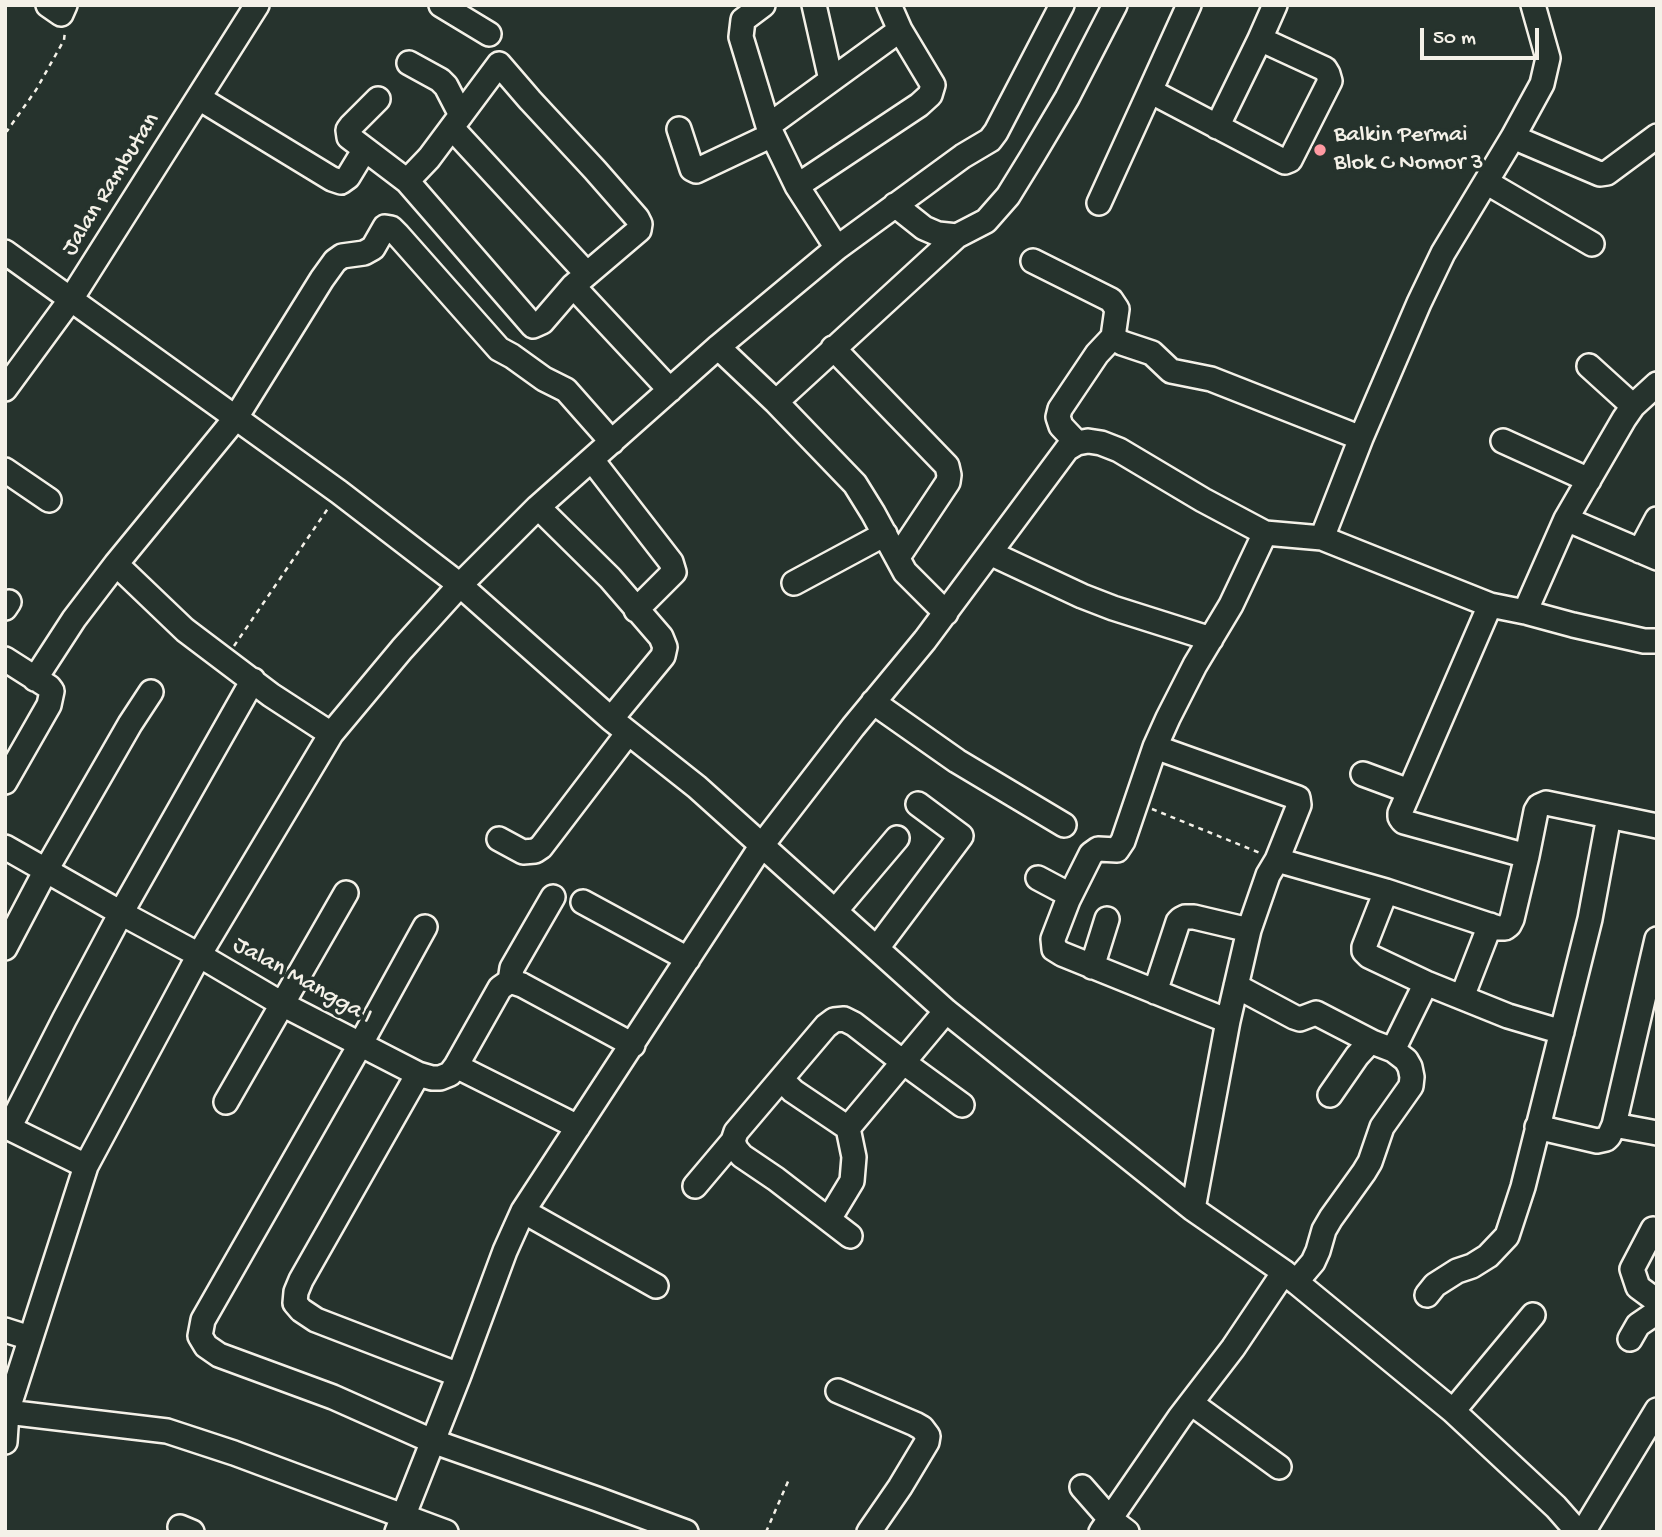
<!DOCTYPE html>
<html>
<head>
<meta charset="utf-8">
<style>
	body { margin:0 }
	#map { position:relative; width:1662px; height:1537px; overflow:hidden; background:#26332d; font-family:"Gochi Hand",sans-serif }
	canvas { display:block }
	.frame { position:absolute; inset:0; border:7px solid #f4f1e8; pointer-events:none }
	.scale { position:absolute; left:1420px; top:28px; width:119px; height:32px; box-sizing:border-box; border:4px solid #f4f1e8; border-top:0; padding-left:9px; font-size:21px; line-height:24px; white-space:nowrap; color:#f4f1e8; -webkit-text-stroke:5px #26332d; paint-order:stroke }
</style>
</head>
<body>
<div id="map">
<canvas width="1662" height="1537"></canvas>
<div class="frame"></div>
<div class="scale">50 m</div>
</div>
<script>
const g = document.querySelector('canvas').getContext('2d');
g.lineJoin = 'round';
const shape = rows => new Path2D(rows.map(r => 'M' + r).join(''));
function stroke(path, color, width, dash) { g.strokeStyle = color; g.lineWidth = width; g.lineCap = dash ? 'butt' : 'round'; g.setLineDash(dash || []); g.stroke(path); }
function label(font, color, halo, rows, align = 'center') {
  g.font = font + ' "Gochi Hand",sans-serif'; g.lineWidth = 7; g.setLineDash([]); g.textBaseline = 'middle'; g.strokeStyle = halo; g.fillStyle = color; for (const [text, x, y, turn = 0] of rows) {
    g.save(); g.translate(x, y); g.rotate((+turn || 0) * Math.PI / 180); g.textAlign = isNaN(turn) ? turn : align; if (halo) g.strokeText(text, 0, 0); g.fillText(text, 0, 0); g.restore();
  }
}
const path = shape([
	[5,130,7,131,36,90,64,40,65,31],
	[234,646,329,507],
	[1152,809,1260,853],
	[766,1532,790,1477]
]);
const minor = shape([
	[48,5,61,14,65,5],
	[441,5,489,34],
	[763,5,743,20,741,37,768,126,797,186,837,248],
	[814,5,831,80],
	[1189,5,1150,91,1285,162,1290,160,1330,81,1328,74,1325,69,1260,39,1275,5],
	[409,63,440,80,446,86,461,115],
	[199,98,332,179,341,182,348,177,365,149],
	[378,99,351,126,348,130,349,137,407,181,533,326,542,322,573,286,633,235,639,230,640,224,637,218,595,170,530,100,499,64,429,158,407,181],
	[768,126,900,30,889,5],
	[1217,127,1260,39],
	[452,128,587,274],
	[679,129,692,169,696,171,772,135],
	[1513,137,1600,174,1607,173,1657,136],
	[1486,182,1592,244],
	[797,186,919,105,930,95,933,85,900,30],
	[1099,203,1150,91],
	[895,205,924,228,938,234,957,236,986,221,1008,196,1032,157,1067,98,1115,5],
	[5,252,339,492,460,585,611,719,697,787,946,1011,1193,1209,1284,1272,1453,1411,1556,1507,1578,1532],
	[1033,261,1111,300,1117,309,1113,337,1122,343,1152,353,1171,371,1211,379,1361,438],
	[573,286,670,390],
	[718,347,776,402,855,484,873,513,905,572,946,613],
	[833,348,947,466,949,475,948,482,898,557],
	[1589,366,1633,406],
	[5,389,71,299,257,5],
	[776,402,957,236],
	[1503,441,1589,480],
	[1077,443,1061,426,1058,417,1060,409,1097,354,1113,337],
	[592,460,671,562,674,572,636,610],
	[5,470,49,500],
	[538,507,610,578,661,637,665,647,663,656,611,719],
	[1566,519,1657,558],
	[1322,538,1361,438,1419,303,1443,253,1513,137,1542,84,1548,58,1533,5],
	[1640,551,1657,519],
	[990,553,1082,596,1113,608,1211,639],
	[116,564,185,630,271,695,331,734],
	[794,583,885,534],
	[5,608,9,602],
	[1525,612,1566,519,1624,419,1633,406,1657,384],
	[5,659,49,687,52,691,49,705,5,782],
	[35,679,74,619,116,564,235,419,322,279,335,261,342,256,364,253,373,248,385,227,391,228,398,235,499,349,512,356,544,379,566,390,612,442],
	[873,702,957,761,1064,825],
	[1155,747,1298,798,1299,805,1277,860],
	[1363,774,1409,791],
	[499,839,523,852,535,851,541,847,628,733],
	[5,847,121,913,199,955,282,1004,418,1074,432,1078,440,1078,450,1074,456,1066,500,988,510,981,522,985,633,1045],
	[1527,856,1536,811,1539,806,1546,803,1657,826],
	[1038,878,1070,895],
	[1386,891,1364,947,1364,951,1369,956,1426,983,1508,1016,1562,1032],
	[583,902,688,959],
	[836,910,897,838],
	[425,927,360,1045,203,1320,200,1336,206,1346,219,1355,333,1397,432,1441,597,1499,686,1532],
	[5,948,46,870,130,724,151,692],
	[877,948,961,836,918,804],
	[1092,967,1107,919],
	[510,981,512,968,553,897],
	[1236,986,1294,1017,1300,1019,1316,1013,1372,1042],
	[1155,992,1178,922,1181,919,1185,917,1194,917,1249,930],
	[1462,997,1490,925],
	[1228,1021,1062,954,1054,949,1053,939,1068,900,1091,854,1098,849,1117,850,1123,841,1155,747,1168,718,1195,665,1231,605,1265,533],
	[456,1066,578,1127],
	[418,1074,301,1280,296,1292,295,1303,301,1310,316,1320,459,1375],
	[781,1079,793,1091,848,1128,854,1157,852,1181,829,1219],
	[1330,1095,1357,1056,1368,1044,1372,1042,1393,1050,1426,983],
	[226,1102,346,893],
	[1614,1125,1657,1133],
	[1537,1127,1597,1141,1606,1139,1609,1136,1614,1125,1657,939],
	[5,1128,9,1128,86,1166],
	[9,1128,64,1020,121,913,253,680],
	[848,1128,946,1011],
	[695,1186,733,1141],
	[1193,1209,1228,1021,1249,930,1268,875,1277,860,1386,891,1498,928,1505,928,1509,925,1512,919,1527,856,1404,822,1402,820,1400,817,1400,813,1490,605],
	[523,1211,656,1286],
	[1653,1229,1632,1269,1638,1287,1657,1301],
	[850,1236,776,1179,742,1156,736,1149,733,1141,736,1132,826,1026,834,1020,844,1019,854,1024,903,1062,962,1105],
	[1296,1282,1313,1262,1318,1251,1324,1230,1331,1218,1364,1172,1370,1162,1382,1127,1411,1086,1412,1077,1410,1067,1406,1060,1393,1050],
	[1427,1295,1435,1285,1457,1271,1472,1266,1488,1256,1507,1236,1523,1187,1590,919,1609,816],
	[5,1330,30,1338],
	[1630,1339,1638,1325,1657,1312],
	[838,1391,915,1424,922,1428,928,1436,927,1442,900,1487,869,1532],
	[1191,1403,1279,1467],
	[1453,1411,1533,1315],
	[7,1412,167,1431,234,1453,446,1532],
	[5,1442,7,1412,86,1166,199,955,331,734,402,649,460,585,538,507,718,347,837,248,963,156,990,140,996,132,1062,5],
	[1082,1487,1110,1519,1127,1532],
	[180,1527,192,1532],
	[397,1532,459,1375,505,1251,523,1211,762,845,853,727,925,640,1067,449,1077,443,1088,441,1101,443,1119,450,1203,500,1265,533,1322,538,1490,605,1525,612,1573,625,1644,641,1657,641],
	[1101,1532,1180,1417,1233,1348,1284,1272],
	[1583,1532,1657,1410]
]);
const markers = [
	[1320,150,7,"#ff9aa2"]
];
const poiNames = [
	["Balkin Permai",1334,136],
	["Blok C Nomor 3",1334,164]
];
const streetNames = [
	["Jalan Rambutan",112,185,-58],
	["Jalan Mangga I",302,982,29]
];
stroke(minor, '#f4f1e8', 28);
stroke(path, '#f4f1e8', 2.5, [5, 5]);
stroke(minor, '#26332d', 23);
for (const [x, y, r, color] of markers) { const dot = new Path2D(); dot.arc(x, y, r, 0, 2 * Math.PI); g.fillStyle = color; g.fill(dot); stroke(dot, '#26332d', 2.5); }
label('24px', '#f4f1e8', '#26332d', poiNames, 'left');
label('24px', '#f4f1e8', '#26332d', streetNames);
</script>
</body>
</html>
